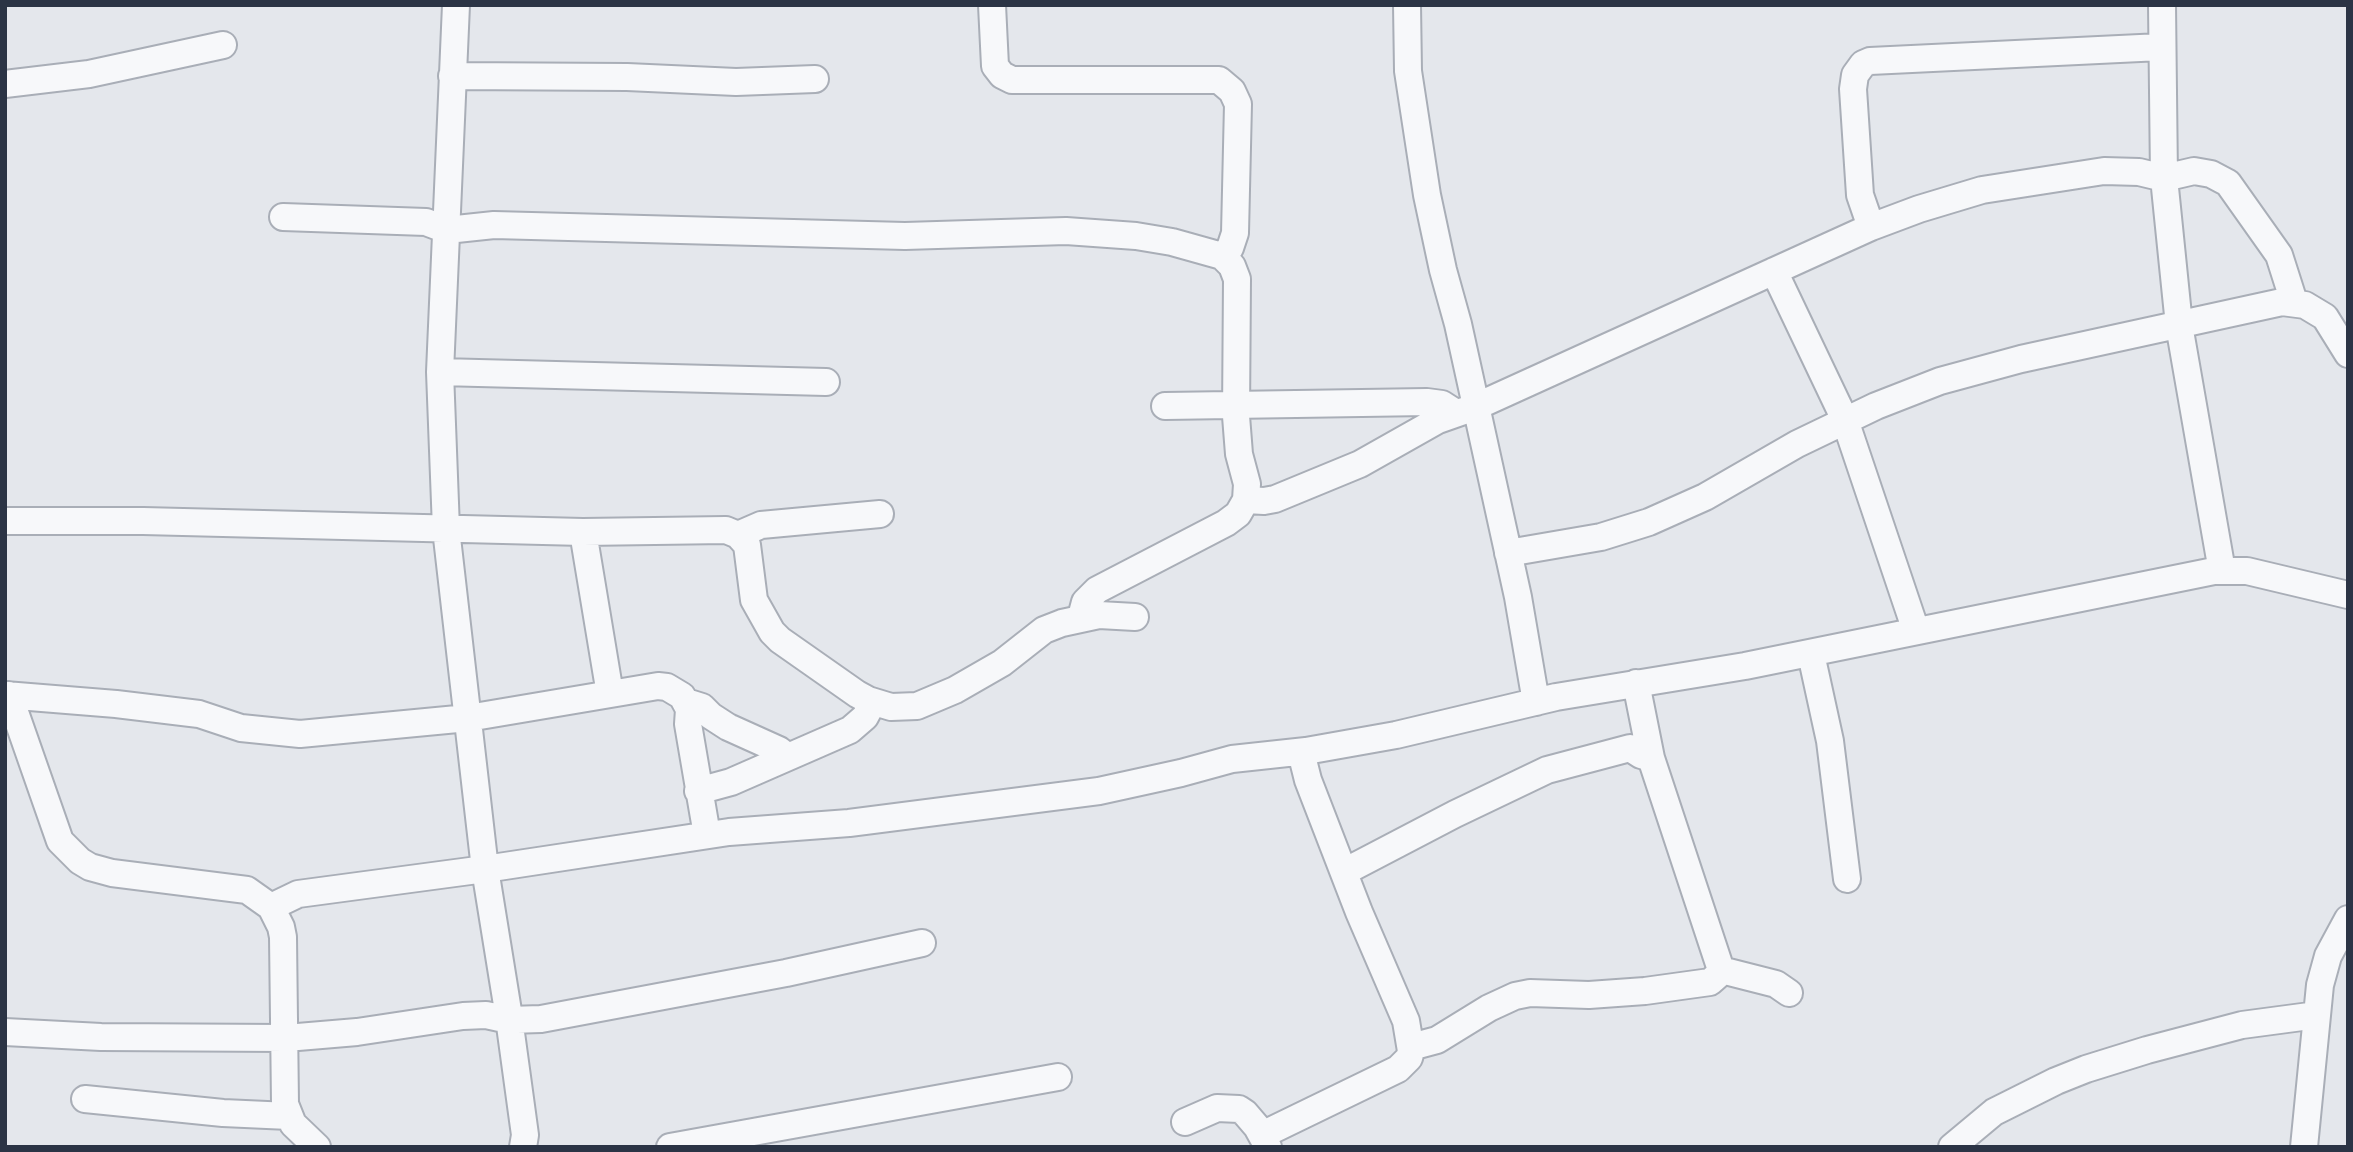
<!DOCTYPE html>
<html>
<head>
<meta charset="utf-8">
<style>
	body { margin:0 }
	#map { position:relative; width:2353px; height:1152px; overflow:hidden; background:#e4e7ec; font-family:Raleway,sans-serif }
	canvas { display:block }
	.frame { position:absolute; inset:0; border:7px solid #2b3445; pointer-events:none }
</style>
</head>
<body>
<div id="map">
<canvas width="2353" height="1152"></canvas>
<div class="frame"></div>
</div>
<script>
const g = document.querySelector('canvas').getContext('2d');
g.lineJoin = 'round';
const shape = rows => new Path2D(rows.map(r => 'M' + r).join(''));
function stroke(path, color, width, dash) { g.strokeStyle = color; g.lineWidth = width; g.lineCap = dash ? 'butt' : 'round'; g.setLineDash(dash || []); g.stroke(path); }
const minor = shape([
	[456,5,440,372,446,529,485,869,508,1011,525,1135,523,1147],
	[992,5,995,66,1002,75,1012,80,1219,80,1232,91,1238,104,1235,233,1230,248,1222,256],
	[1407,5,1408,71,1427,195,1443,270,1458,324,1518,597,1536,702],
	[2162,5,2164,178,2179,325,2222,571],
	[452,76,627,77,736,82,815,79],
	[5,84,89,74,223,45],
	[283,217,426,222,447,230,494,225,905,236,1066,231,1136,236,1172,242,1222,256,1232,266,1237,279,1236,416,1239,454,1247,484,1246,500,1238,514,1226,523,1097,590,1085,602,1081,617],
	[1871,227,1860,195,1853,89,1855,75,1863,64,1870,61,2161,47],
	[1774,271,1845,420,1916,631],
	[440,372,826,382],
	[1165,406,1427,402,1442,404,1456,413],
	[1246,500,1264,501,1275,499,1360,464,1438,420,1475,407,1871,227,1919,209,1982,190,2104,171,2139,172,2164,178,2194,171,2211,174,2228,183,2279,255,2294,302],
	[5,521,143,521,583,532,726,530,738,535,747,545,754,600,772,632,780,640,857,694,868,700,891,707,917,706,955,690,1002,663,1044,630,1062,623,1099,615,1135,617],
	[583,532,610,694],
	[738,535,761,525,880,514],
	[1508,553,1601,537,1649,522,1705,497,1797,444,1876,406,1940,381,2021,359,2282,302,2305,305,2325,317,2348,354],
	[1811,654,1830,741,1847,879],
	[1636,683,1651,758,1721,970],
	[5,695,116,704,199,714,241,728,300,734,468,718,658,686,667,687,682,696,689,709,688,724,707,835],
	[9,695,60,841,80,861,90,867,112,873,247,890,271,907,281,927,283,937,285,1104,293,1124,317,1147],
	[686,702,702,707,711,716,728,727,779,750,788,757],
	[698,791,731,782,850,730,865,717,873,702],
	[1344,872,1455,814,1547,770,1630,748,1641,755,1651,758],
	[271,907,298,894,485,869,729,832,849,823,1099,791,1181,773,1232,759,1306,751,1396,735,1556,697,1745,666,2214,571,2247,571,2348,595],
	[1721,970,1776,984,1789,993],
	[5,1032,101,1037,286,1038,357,1032,463,1016,486,1015,509,1020,541,1019,786,973,922,943],
	[1411,1047,1437,1040,1489,1008,1515,996,1530,993,1589,995,1645,991,1710,982,1718,975,1721,970],
	[85,1099,223,1113,289,1116],
	[1185,1122,1217,1108,1239,1109,1245,1113,1257,1127,1268,1147],
	[1262,1135,1398,1069,1409,1058,1411,1051,1406,1021,1359,912,1308,780,1301,752],
	[670,1147,1058,1077],
	[1952,1147,1994,1112,2056,1081,2086,1069,2147,1050,2242,1025,2317,1015],
	[2304,1147,2320,985,2328,956,2348,919]
]);
stroke(minor, '#a9aeb7', 30);
stroke(minor, '#f7f8fa', 26);
</script>
</body>
</html>
